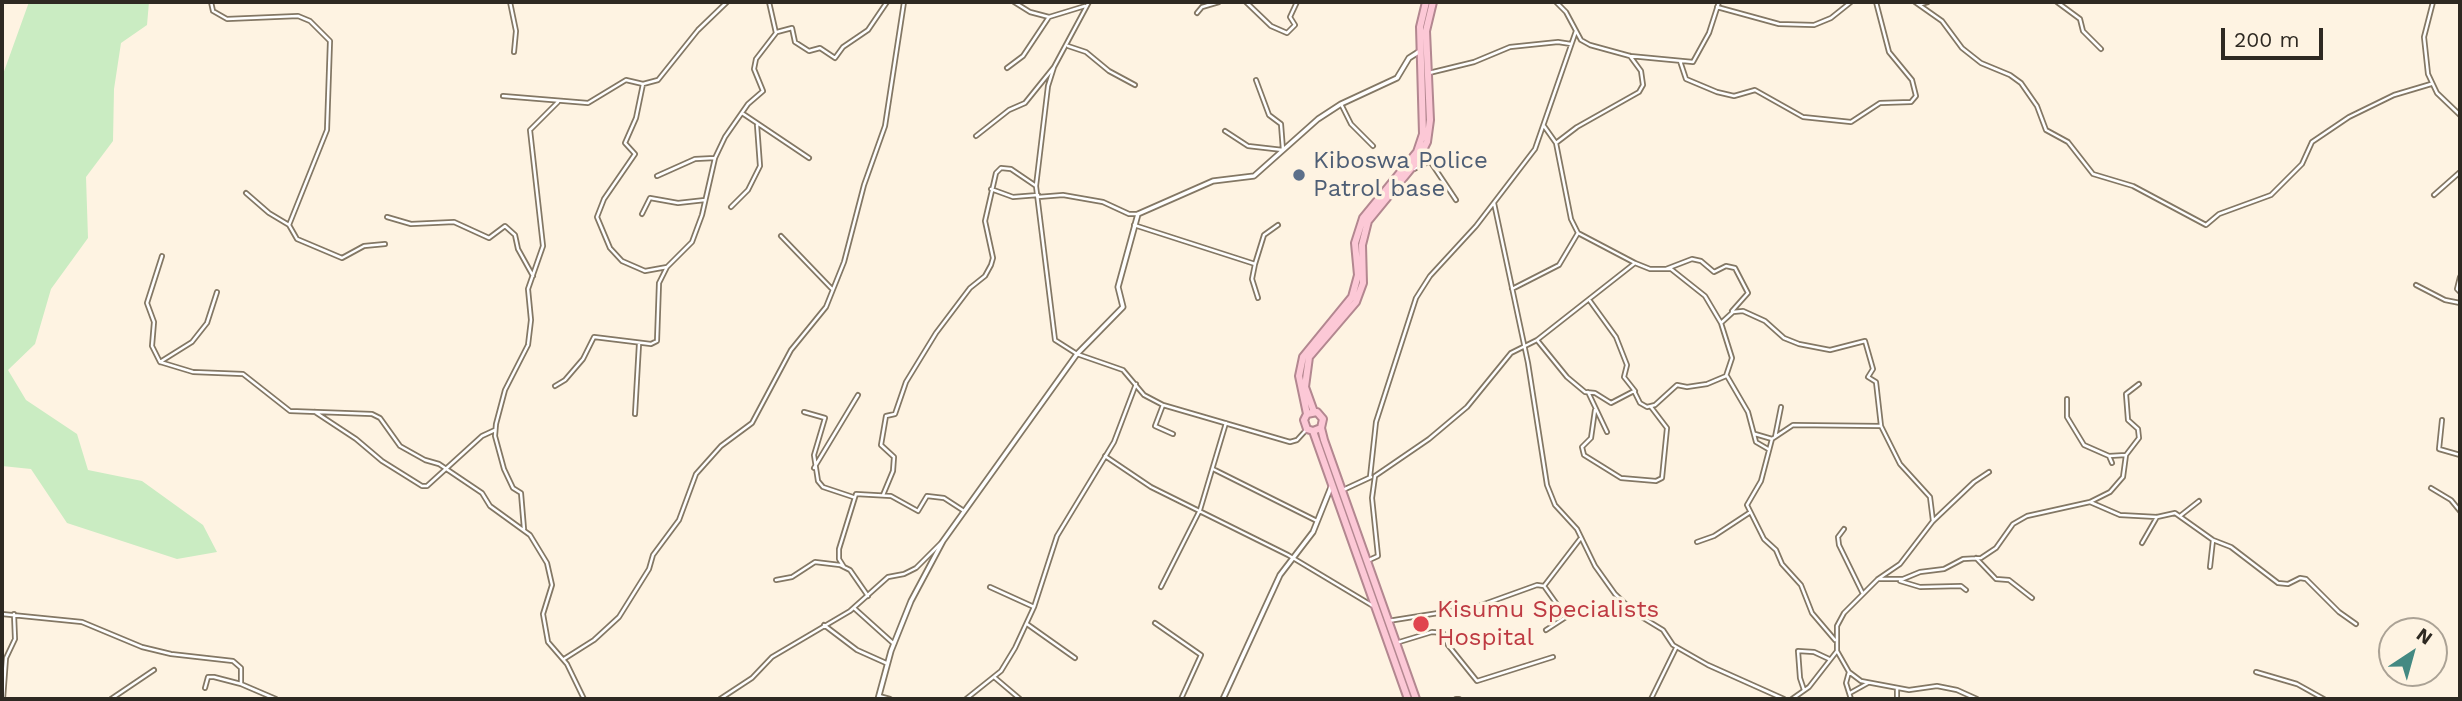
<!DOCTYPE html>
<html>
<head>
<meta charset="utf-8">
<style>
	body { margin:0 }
	#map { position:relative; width:2462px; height:701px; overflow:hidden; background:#fef3e2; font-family:"Work Sans",sans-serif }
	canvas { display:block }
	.frame { position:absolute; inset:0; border:4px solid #2e2922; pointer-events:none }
	.north { position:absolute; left:2378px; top:617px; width:70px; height:70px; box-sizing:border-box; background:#fef3e2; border:2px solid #aba295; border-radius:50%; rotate:36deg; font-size:19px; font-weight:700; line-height:28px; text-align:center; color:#2e2922 }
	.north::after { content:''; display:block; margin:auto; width:24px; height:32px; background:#438982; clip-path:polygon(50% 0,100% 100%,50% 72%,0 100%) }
	.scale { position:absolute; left:2221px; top:28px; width:102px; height:32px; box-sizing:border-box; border:4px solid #2e2922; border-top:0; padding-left:9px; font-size:21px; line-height:24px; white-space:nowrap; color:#2e2922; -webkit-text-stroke:5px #fef3e2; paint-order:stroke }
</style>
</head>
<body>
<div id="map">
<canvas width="2462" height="701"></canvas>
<div class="frame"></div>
<div class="north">N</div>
<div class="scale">200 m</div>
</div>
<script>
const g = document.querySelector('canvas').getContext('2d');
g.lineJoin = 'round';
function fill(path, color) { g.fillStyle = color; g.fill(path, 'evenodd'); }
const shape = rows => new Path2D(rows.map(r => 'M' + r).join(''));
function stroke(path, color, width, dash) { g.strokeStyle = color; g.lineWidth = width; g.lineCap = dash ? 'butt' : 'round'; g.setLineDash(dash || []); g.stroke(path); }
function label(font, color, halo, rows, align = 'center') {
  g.font = font + ' "Work Sans",sans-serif'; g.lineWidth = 7; g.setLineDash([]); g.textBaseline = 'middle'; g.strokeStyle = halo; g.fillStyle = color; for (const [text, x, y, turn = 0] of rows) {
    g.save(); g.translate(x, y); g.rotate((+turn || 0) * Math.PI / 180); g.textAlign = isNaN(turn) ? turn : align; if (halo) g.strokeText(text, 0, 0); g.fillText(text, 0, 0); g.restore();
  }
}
const green = shape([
	[29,2,149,2,147,25,121,43,114,89,113,141,86,177,88,238,51,289,35,344,8,370,26,400,77,434,88,470,142,481,203,525,217,552,177,559,67,523,31,469,2,466,2,77]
]);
const minor = shape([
	[211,2,213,11,227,19,298,16,310,21,330,41,327,130,289,225],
	[510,2,516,31,514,52],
	[1014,2,1030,12,1049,17,1085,6],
	[1089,2,1054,67,1048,86,1036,186,1055,340,1077,354,1123,370,1144,395,1163,405,1290,442,1297,440,1307,429],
	[1246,2,1271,26,1287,33,1295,25,1290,17,1297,2],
	[1556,2,1566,12,1581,40,1590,45,1630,56,1693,62,1709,33,1719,2],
	[1915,2,1942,21,1962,48,1981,63,2010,75,2021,83,2037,106,2046,130,2068,142,2093,174,2133,186,2206,225,2219,214,2271,195,2302,164,2312,142,2349,117,2394,95,2431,84],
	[2057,2,2080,19,2083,31,2101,49],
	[2433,2,2424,37,2428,74,2437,93,2460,115],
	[1921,4,1928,2],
	[1717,7,1779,24,1814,25,1831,18,1851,2],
	[1197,13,1202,7,1219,2],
	[777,32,792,28,795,42,809,51,820,48,835,58,843,47,868,30,887,2],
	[1068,46,1086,52,1109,71,1135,85],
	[1630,56,1641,71,1643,85,1639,92,1577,127,1556,143,1571,219,1578,233,1635,263],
	[1680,61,1686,79,1717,92,1734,96,1755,90,1803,117,1851,122,1880,103,1911,102,1916,96,1912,80,1889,52,1876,2],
	[1007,68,1023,56,1049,17],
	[1429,73,1474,62,1510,47,1558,42,1571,44],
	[643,84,636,118,625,143,635,154,604,199,597,217,610,248,622,261,645,271,667,267],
	[503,96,588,103,626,80,643,84,658,80,698,30,727,2],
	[1341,104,1351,124,1373,146],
	[742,113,809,158],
	[1544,126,1556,143],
	[1225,131,1248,146,1283,150,1281,124,1269,115,1256,80],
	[976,136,1009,110,1025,103,1054,67],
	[1414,169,1430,161,1456,200],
	[657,176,695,159,715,158],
	[991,189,1013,197,1038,195],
	[246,193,269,213,289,225,297,239,342,258,364,246,385,244],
	[2434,195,2460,172],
	[1038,197,1063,195,1103,202,1129,214,1138,214],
	[1494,203,1528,363,1547,485,1555,505,1577,529,1595,566,1615,594,1635,613,1663,630,1673,645,1708,665,1784,699],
	[731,207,748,190,760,166,757,125],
	[642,214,650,198,678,203,705,200],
	[387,217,411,224,454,222,489,238,505,226,515,235,518,249,533,276],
	[1134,225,1255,264,1264,235,1278,225],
	[781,236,832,289],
	[162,256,147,303,154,322,152,346,160,362,193,372,243,374,290,411,372,414,380,418,400,446,425,460,439,464,482,493,490,506,530,535,547,563,552,585,543,614,548,642,567,664,584,699],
	[1255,264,1252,279,1258,298],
	[1666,269,1692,259,1701,261,1714,272,1726,266,1735,268,1748,293,1732,311],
	[2460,277,2457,289,2460,292],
	[2416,285,2445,300,2460,303],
	[1512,289,1559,265,1578,233],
	[1590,301,1616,337,1627,365,1624,377,1635,391],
	[1721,323,1733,312,1743,311,1765,321,1784,338,1799,344,1830,350,1865,341,1873,369,1868,377,1876,382,1881,426,1900,464,1930,497,1933,521],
	[160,362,192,342,207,323,217,292],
	[1727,376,1748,412,1756,442,1768,449],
	[555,386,565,380,583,359,594,337,651,344,657,341,659,283,667,267,692,242,702,215,715,158,725,137,748,104,763,91,754,69,756,59,776,33,769,2],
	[1588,392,1607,432],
	[2067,399,2067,417,2084,445,2109,456,2126,455],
	[1163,405,1155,426,1173,434],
	[1595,410,1591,438,1582,447,1584,455,1621,478,1656,481,1662,478,1667,428,1651,407],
	[315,412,356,439,382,461,422,486,427,486,482,436,495,430],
	[804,412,825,418,814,455,818,481,823,487,853,497],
	[635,414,639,344],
	[2442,420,2439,449,2460,455],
	[1755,434,1772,439],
	[1775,437,1781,407],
	[1105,456,1151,487,1288,555,1373,606],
	[2109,456,2112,463],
	[814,468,858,395],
	[1213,469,1317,521],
	[1370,477,1376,422,1416,298,1430,276,1476,226,1535,149,1576,31],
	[2431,488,2451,500,2460,511],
	[1343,490,1371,477],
	[883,495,893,471,894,457,881,445,886,416,895,414,906,382,936,333,970,288,985,276,991,265,993,258,985,221,996,173,1001,168,1011,169,1036,186],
	[2090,502,2120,515,2157,517,2175,513,2213,540,2231,547,2278,583,2288,584,2300,578,2306,579,2339,612,2356,624],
	[2180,516,2199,501],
	[524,529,521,493,513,488,504,469,495,436,496,424,505,390,528,345,531,320,528,289,543,246,530,130,558,102],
	[1844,529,1838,537,1839,545,1863,594],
	[1697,542,1714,536,1749,513],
	[2142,543,2157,517],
	[1976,558,1996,579,2009,580,2032,598],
	[1367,561,1378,556,1372,498,1375,476,1429,439,1467,407,1511,353,1537,340,1635,263,1650,269,1671,269,1705,296,1721,323,1732,358,1726,376,1707,384,1687,387,1677,385,1655,405,1647,407,1640,403,1634,391,1611,403,1595,393,1585,392,1567,377,1537,340],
	[844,567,839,559,839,549,856,494,891,496,918,511,927,496,944,498,964,511],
	[2210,567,2213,540],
	[1878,579,1903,579,1920,572,1944,569,1963,559,1981,558,1996,548,2013,524,2027,516,2090,502,2110,492,2123,477,2126,455,2139,438,2138,429,2128,420,2126,394,2139,384],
	[776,580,792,577,815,562,840,565,850,570,868,596],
	[1900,581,1920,587,1961,586,1966,590],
	[1544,586,1580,539],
	[990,587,1034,607],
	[1161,587,1200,510,1226,423],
	[854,608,894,644],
	[2,614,82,622,142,647,171,654,233,661,241,668,241,684],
	[1388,621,1476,607,1537,585,1544,586,1566,617,1546,630],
	[1155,623,1201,655,1181,699],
	[1027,624,1075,658],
	[824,625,857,650,886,663],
	[1835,640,1812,613,1801,585,1782,564,1776,550,1764,539,1747,505,1761,481,1772,439,1793,425,1881,426],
	[1396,643,1432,632,1443,633,1448,645,1477,681,1553,657],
	[1837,651,1849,672,1861,681,1909,690,1937,686,1957,690,1977,699],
	[564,659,594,640,619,617,649,569,653,555,679,520,696,474,721,446,752,423,791,350,826,307,844,262,864,185,885,126,904,2],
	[1849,672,1846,683,1851,699],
	[2256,672,2297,684,2324,699],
	[994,677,1020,699],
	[205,688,208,677,214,677,241,684,276,699],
	[1804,690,1800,678,1798,651,1814,652,1829,659],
	[1850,693,1868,683],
	[879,696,890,699],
	[3,699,6,658,15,639,14,614],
	[111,699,154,670],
	[720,699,752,678,772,657,850,611,888,577,904,574,916,568,942,542],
	[966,699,1001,671,1015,648,1034,607,1057,536,1114,442,1136,384],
	[1456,699,1459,699],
	[1651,699,1676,648],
	[1792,699,1809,687,1837,651,1837,626,1844,613,1878,579,1900,564,1933,521,1974,482,1989,472],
	[1897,699,1897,689]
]);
const tertiary = shape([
	[878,699,891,651,911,601,943,541,1077,354,1123,307,1118,287,1138,214,1213,181,1254,176,1318,119,1341,104,1397,78,1409,58,1420,51],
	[1223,699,1280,575,1313,532,1331,487]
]);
const trunk = shape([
	[1314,412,1305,387,1309,357,1356,302,1363,283,1362,245,1368,221,1418,160,1427,142,1430,120,1426,31,1433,2],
	[1307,414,1299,376,1303,357,1352,297,1358,275,1355,243,1363,218,1417,152,1423,134,1420,27,1426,2],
	[1321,428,1313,431,1307,429,1304,420,1307,414,1317,412,1323,419,1321,428,1324,440,1416,699],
	[1313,431,1408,699]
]);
const markers = [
	[1299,175,7,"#5c6f8a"],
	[1421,624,9,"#e0444e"]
];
const serviceNames = [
	["Kiboswa Police",1313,161],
	["Patrol base",1313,189]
];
const healthNames = [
	["Kisumu Specialists",1437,610],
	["Hospital",1437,638]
];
fill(green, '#caecc2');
stroke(minor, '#837764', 6);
stroke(tertiary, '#837764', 7);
stroke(trunk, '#b38790', 10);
stroke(minor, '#fff', 2.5);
stroke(tertiary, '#fff', 3.5);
stroke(trunk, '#fcc8d6', 6);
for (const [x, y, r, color] of markers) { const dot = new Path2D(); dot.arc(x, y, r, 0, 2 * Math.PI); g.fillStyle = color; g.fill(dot); stroke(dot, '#fef3e2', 2.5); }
label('24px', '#4e5e75', '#fef3e2', serviceNames, 'left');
label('24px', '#be3a42', '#fef3e2', healthNames, 'left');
</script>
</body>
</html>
